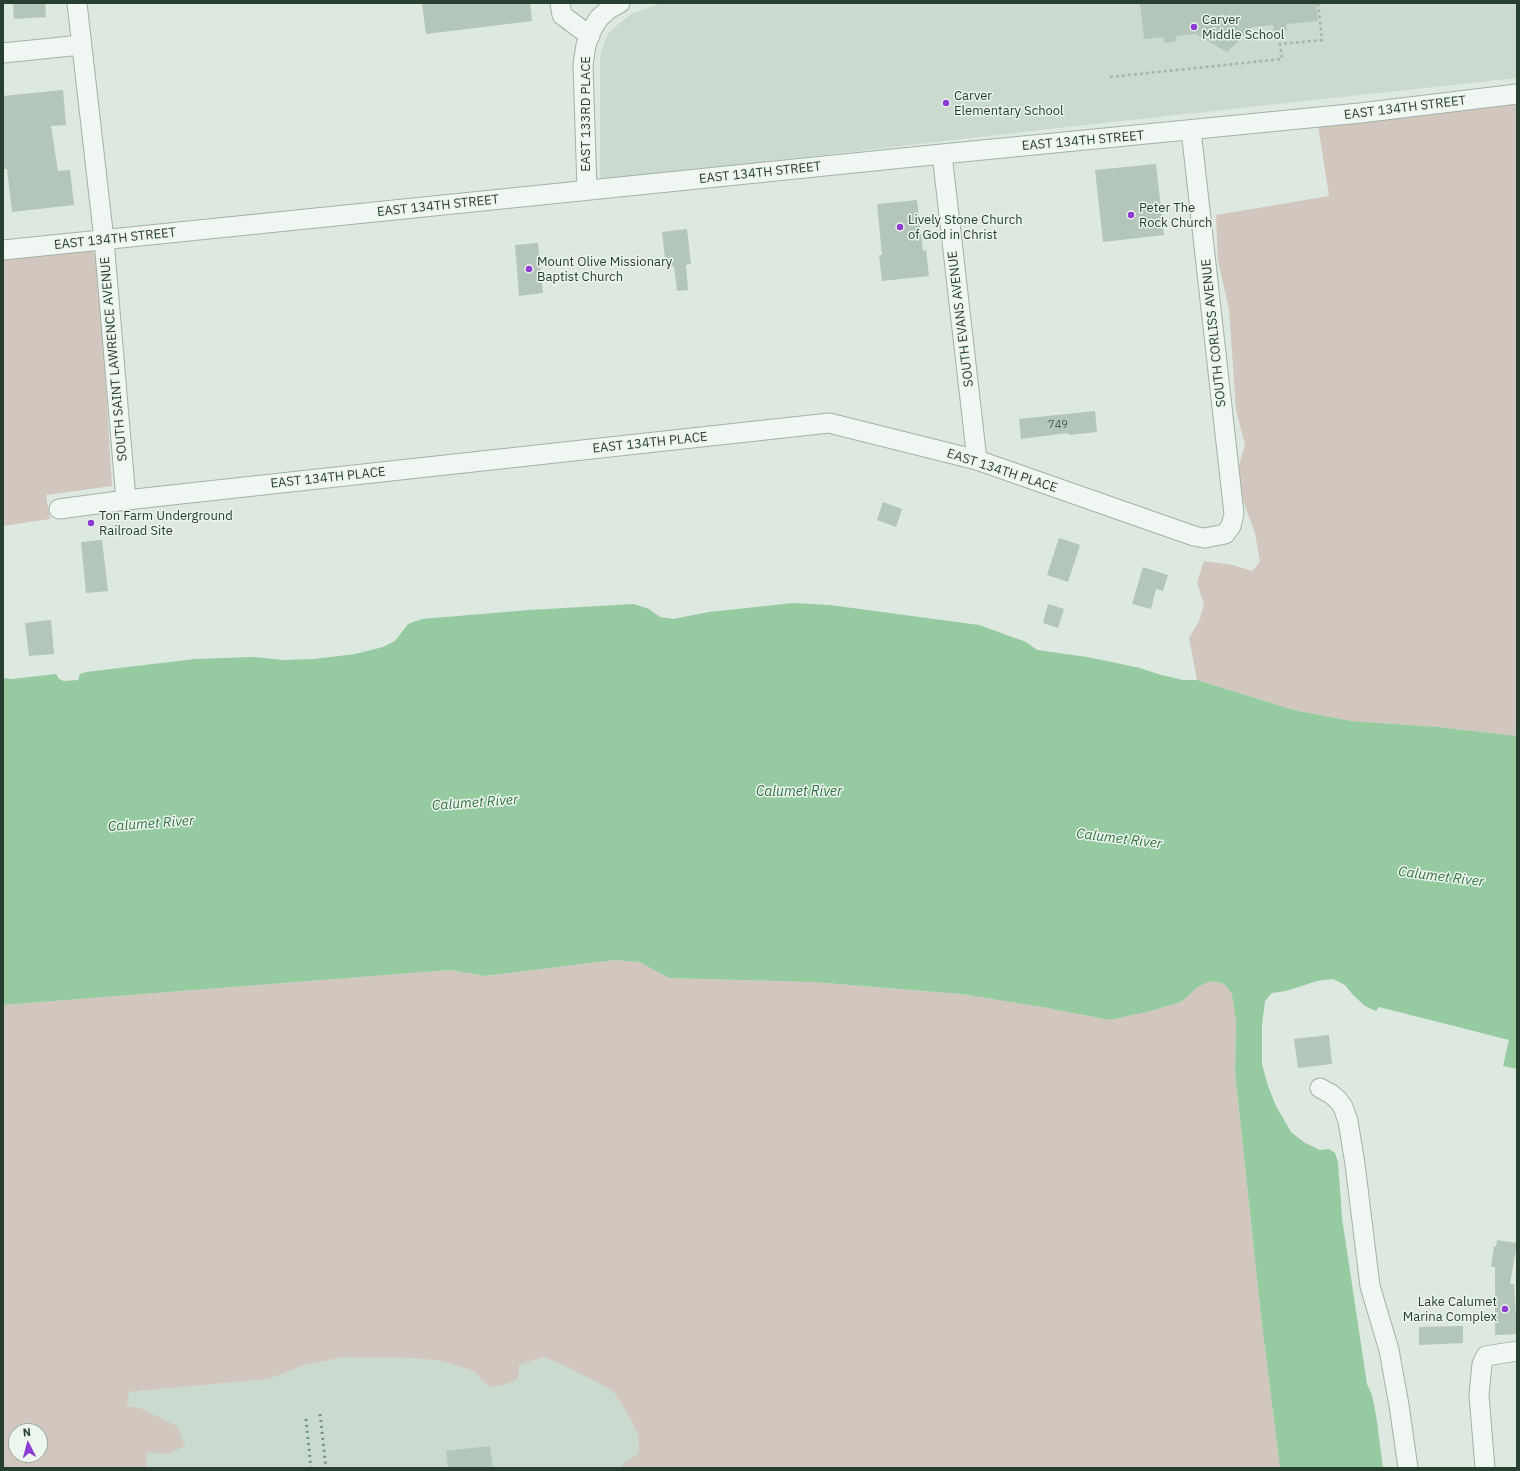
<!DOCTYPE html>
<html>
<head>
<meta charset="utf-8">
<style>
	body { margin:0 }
	#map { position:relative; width:1520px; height:1471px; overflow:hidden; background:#dde8e0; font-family:"IBM Plex Sans",sans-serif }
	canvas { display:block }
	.frame { position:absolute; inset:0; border:4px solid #263f2e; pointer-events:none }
	.north { position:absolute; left:8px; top:1423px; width:40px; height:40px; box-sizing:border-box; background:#edf5ef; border:1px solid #9daca2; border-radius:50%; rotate:354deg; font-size:11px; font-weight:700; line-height:16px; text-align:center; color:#263f2e }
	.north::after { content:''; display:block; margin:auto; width:14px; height:18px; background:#8c3cd3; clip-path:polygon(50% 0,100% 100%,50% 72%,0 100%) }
</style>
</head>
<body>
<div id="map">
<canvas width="1520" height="1471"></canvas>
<div class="frame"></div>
<div class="north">N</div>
</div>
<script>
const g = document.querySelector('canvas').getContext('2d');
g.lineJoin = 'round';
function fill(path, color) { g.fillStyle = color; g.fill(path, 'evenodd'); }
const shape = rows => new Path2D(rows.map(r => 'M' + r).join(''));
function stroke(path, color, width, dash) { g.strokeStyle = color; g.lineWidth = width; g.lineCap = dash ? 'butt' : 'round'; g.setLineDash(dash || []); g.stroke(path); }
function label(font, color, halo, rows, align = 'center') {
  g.font = font + ' "IBM Plex Sans",sans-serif'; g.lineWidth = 3; g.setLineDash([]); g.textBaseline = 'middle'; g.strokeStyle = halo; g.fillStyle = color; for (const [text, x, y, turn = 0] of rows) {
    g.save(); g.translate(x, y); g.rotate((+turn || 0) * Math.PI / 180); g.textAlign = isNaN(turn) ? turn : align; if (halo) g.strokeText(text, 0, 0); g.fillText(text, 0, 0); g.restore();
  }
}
const built = shape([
	[661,3,1517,3,1517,78,1066,127,600,181,600,56,604,43,609,32,631,14],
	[344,1357,413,1358,441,1361,474,1371,489,1387,504,1385,518,1379,518,1365,544,1357,567,1367,612,1390,625,1409,638,1434,639,1453,623,1465,622,1468,146,1468,147,1451,168,1454,127,1406,128,1392,269,1379,302,1366]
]);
const green = shape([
	[1517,101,1517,736,1438,727,1351,721,1294,710,1197,680,1189,638,1199,621,1204,605,1197,582,1204,561,1233,565,1252,571,1260,562,1255,533,1242,498,1238,469,1245,445,1236,410,1229,309,1218,261,1216,215,1329,196,1318,125],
	[84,247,93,252,98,262,112,486,46,495,50,519,3,526,3,254],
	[615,960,639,962,669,978,813,982,961,994,1047,1008,1110,1020,1151,1011,1181,1002,1198,987,1210,981,1224,984,1232,993,1236,1022,1235,1072,1261,1316,1280,1468,622,1468,622,1465,639,1453,638,1434,625,1409,612,1390,567,1367,544,1357,519,1365,518,1379,504,1385,489,1387,474,1371,441,1361,413,1358,344,1357,302,1366,269,1379,129,1392,127,1406,142,1409,177,1426,185,1446,168,1454,147,1452,146,1468,3,1468,3,1005,450,970,485,976],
	[16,1431,40,1431,40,1455,16,1455]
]);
const water = shape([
	[793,603,830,605,979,625,1026,642,1037,650,1087,657,1140,668,1161,675,1183,680,1197,680,1294,710,1351,721,1438,727,1517,736,1517,1069,1503,1066,1509,1040,1379,1007,1376,1011,1365,1006,1353,995,1345,985,1333,979,1317,981,1286,991,1272,993,1265,1001,1262,1025,1262,1064,1268,1086,1276,1106,1291,1132,1305,1143,1320,1150,1329,1149,1335,1153,1338,1162,1342,1218,1367,1384,1372,1395,1376,1415,1383,1468,1280,1468,1261,1316,1235,1072,1236,1022,1232,994,1224,984,1210,981,1198,987,1181,1002,1151,1011,1110,1020,1047,1008,961,994,813,982,669,978,639,962,615,960,485,976,450,970,3,1005,3,678,12,679,56,674,59,679,64,681,78,680,80,674,86,672,195,659,253,657,284,660,314,659,355,654,383,647,395,641,408,624,422,619,529,610,634,604,649,609,660,617,673,619,709,612]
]);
const building = shape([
	[13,3,45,3,46,17,14,19],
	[422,3,530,3,532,21,426,34],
	[1140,3,1316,3,1318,21,1286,24,1287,30,1274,31,1273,25,1253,27,1227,52,1196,34,1176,36,1177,41,1164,43,1164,37,1144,39],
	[63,90,66,125,51,126,58,171,70,170,74,205,12,212,7,169,3,169,3,96],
	[1156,164,1164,235,1103,242,1095,170],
	[917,200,923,251,926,250,929,276,882,281,879,255,882,255,877,204],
	[687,229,691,264,686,265,688,290,677,291,674,266,666,267,662,232],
	[538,243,543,293,519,296,515,245],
	[1095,411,1097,432,1069,435,1068,433,1021,439,1019,419],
	[883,502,902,509,896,527,877,520],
	[1059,538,1080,545,1068,582,1047,575],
	[102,540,108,591,86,593,81,542],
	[1143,567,1168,575,1163,591,1156,589,1151,609,1132,604],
	[1048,604,1064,609,1058,628,1043,623],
	[51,620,54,654,29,656,25,623],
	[1329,1035,1332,1064,1298,1068,1294,1039],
	[1497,1240,1517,1243,1510,1284,1514,1284,1517,1334,1495,1335,1495,1267,1491,1267,1494,1246,1496,1247],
	[1463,1326,1463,1343,1419,1345,1419,1327],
	[490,1446,493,1468,448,1468,446,1451]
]);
const path = shape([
	[1110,77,1282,59,1280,44,1322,40,1318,3]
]);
const minor = shape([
	[77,3,104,240,126,500],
	[560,3,562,15,590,36],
	[3,53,81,45],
	[942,154,977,460],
	[587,190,583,65,586,45,591,31,599,18,609,9,620,3],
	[3,250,942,154,1360,113,1517,94],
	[59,509,126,500,829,423,977,460,1194,536,1205,538,1225,534,1231,526,1234,514,1191,130],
	[1320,1088,1331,1094,1338,1100,1343,1107,1348,1121,1355,1164,1370,1286,1389,1350,1399,1405,1408,1468],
	[1485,1468,1479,1395,1482,1364,1486,1356,1517,1351]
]);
const rail = shape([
	[320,1414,326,1468],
	[306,1419,311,1468]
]);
const markers = [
	[1194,27,4,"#8c3cd3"],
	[946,103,4,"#8c3cd3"],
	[1131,215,4,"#8c3cd3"],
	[900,227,4,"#8c3cd3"],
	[529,269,4,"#8c3cd3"],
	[91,523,4,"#8c3cd3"],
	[1505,1309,4,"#8c3cd3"]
];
const numberNames = [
	["749",1058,425]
];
const poiNames = [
	["Carver",1202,20],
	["Middle School",1202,35],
	["Carver",954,96],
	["Elementary School",954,111],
	["Peter The",1139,208],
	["Rock Church",1139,223],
	["Lively Stone Church",908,220],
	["of God in Christ",908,235],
	["Mount Olive Missionary",537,262],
	["Baptist Church",537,277],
	["Ton Farm Underground",99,516],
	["Railroad Site",99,531],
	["Lake Calumet",1497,1302,"right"],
	["Marina Complex",1497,1317,"right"]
];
const streetNames = [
	["EAST 134TH STREET",1405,108,-7],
	["EAST 133RD PLACE",586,114,-90],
	["EAST 134TH STREET",1083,141,-5],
	["EAST 134TH STREET",760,173,-6],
	["EAST 134TH STREET",438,206,-6],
	["EAST 134TH STREET",115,239,-6],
	["SOUTH EVANS AVENUE",961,319,-97],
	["SOUTH CORLISS AVENUE",1214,333,-96],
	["SOUTH SAINT LAWRENCE AVENUE",114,359,-95],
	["EAST 134TH PLACE",650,443,-6],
	["EAST 134TH PLACE",1002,471,18],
	["EAST 134TH PLACE",328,478,-6]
];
const waterNames = [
	["Calumet River",799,792],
	["Calumet River",475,803,-4],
	["Calumet River",151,824,-4],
	["Calumet River",1119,839,7],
	["Calumet River",1441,877,7]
];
fill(built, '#cbdacf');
fill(green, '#d2c7be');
fill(water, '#96caa0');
fill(building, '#b4c5b9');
stroke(minor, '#a2b2a7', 21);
stroke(path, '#a7b4ab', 2.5, [3, 3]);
stroke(minor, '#f0f6f2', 19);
stroke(rail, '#76927f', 3, [2, 4]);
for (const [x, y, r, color] of markers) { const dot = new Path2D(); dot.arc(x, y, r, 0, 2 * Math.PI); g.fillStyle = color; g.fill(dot); stroke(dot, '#edf5ef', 1.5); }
label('11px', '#4a6051', null, numberNames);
label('13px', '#263f2e', '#edf5ef', poiNames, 'left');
label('13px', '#263f2e', '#edf5ef', streetNames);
label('italic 14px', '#2f743f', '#edf5ef', waterNames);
</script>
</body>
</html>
